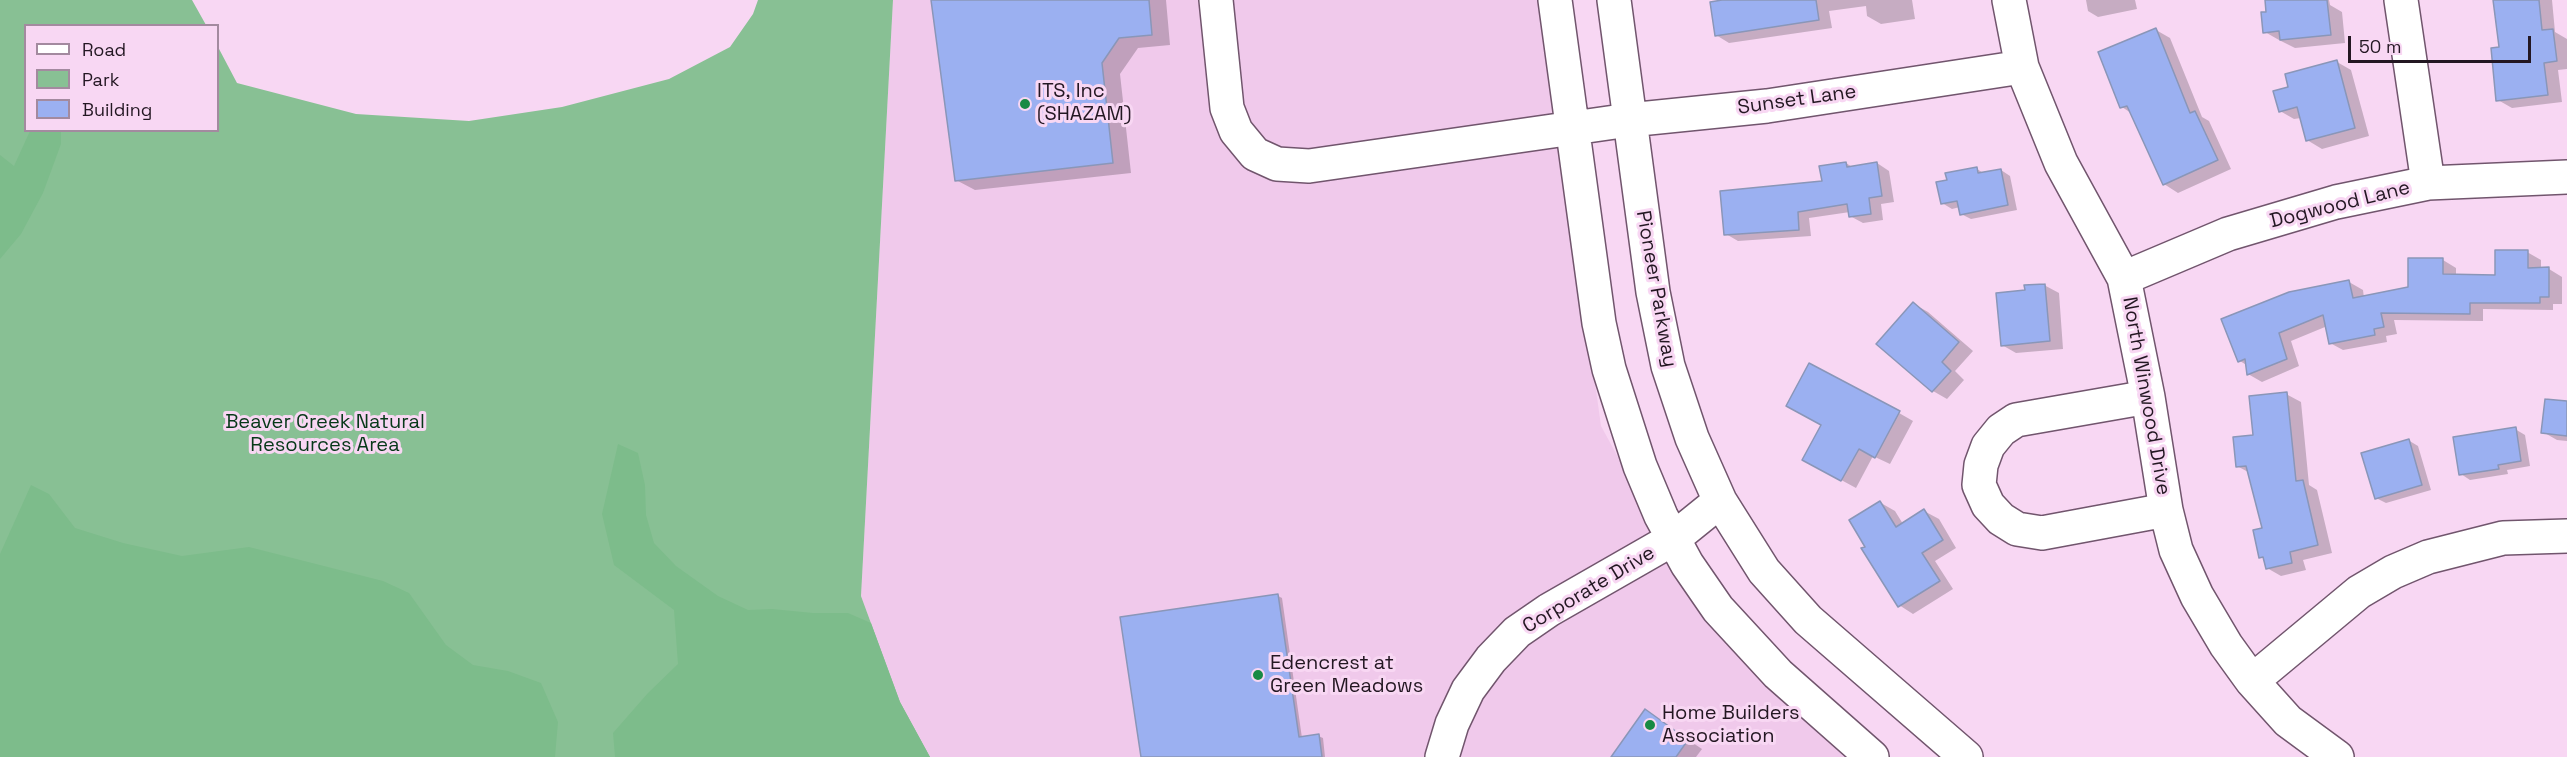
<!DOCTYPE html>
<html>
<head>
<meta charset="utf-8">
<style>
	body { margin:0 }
	#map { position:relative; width:2567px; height:757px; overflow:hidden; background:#f8d7f3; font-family:"Space Grotesk",sans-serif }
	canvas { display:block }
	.legend { position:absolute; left:24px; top:24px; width:195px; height:108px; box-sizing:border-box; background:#f8d7f3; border:2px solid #a38a9f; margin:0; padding:8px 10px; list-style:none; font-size:18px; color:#231722 }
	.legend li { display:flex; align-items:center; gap:12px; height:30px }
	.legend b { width:30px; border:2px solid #a38a9f }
	.scale { position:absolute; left:2348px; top:36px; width:183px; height:27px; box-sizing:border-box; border:3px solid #231722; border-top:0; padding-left:8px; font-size:18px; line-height:21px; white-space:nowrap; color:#231722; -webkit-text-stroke:4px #f8d7f3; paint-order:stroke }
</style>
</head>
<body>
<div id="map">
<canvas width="2567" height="757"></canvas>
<ul class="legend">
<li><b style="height:8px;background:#fff"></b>Road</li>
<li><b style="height:16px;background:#88c094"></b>Park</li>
<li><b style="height:16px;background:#9bb0f1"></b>Building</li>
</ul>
<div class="scale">50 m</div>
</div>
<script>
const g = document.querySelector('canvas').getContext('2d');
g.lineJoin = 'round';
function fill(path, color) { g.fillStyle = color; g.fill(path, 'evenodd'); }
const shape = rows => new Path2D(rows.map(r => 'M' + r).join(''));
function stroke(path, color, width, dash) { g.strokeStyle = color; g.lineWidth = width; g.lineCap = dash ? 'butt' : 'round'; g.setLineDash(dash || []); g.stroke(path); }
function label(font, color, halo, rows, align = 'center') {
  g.font = font + ' "Space Grotesk",sans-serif'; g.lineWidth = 6; g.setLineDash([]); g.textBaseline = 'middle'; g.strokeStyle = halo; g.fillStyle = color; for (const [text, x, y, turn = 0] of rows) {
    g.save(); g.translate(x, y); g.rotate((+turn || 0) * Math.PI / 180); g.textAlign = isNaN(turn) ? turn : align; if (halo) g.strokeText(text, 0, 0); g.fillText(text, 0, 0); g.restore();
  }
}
const built = shape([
	[893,0,1542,0,1601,426,1685,580,1853,757,930,757,900,702,861,596]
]);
const green = shape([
	[0,0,192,0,206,25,26,26,26,130,218,130,218,47,237,83,356,114,469,121,562,107,669,79,730,47,753,14,758,0,893,0,861,596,900,702,930,757,0,757]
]);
const forest = shape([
	[30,131,61,131,61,144,43,193,21,234,0,259,0,155,14,166],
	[618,444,638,453,645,485,646,515,654,543,676,566,718,596,748,610,772,609,813,613,848,613,871,623,900,702,930,757,615,757,613,733,648,693,678,664,674,610,614,565,602,514],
	[31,485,49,494,75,528,123,543,182,556,249,547,383,581,409,593,446,645,473,665,508,671,541,683,558,722,555,757,0,757,0,554]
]);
const shadow = shape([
	[932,0,1166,0,1170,45,1138,48,1120,74,1131,173,975,190,956,180],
	[1732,0,1915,0,1912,0,1915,19,1881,24,1867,16,1866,6,1829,11,1832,28,1729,43,1716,35],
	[2086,0,2135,0,2137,9,2098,17,2088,11],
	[2266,0,2329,0,2330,5,2342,12,2345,43,2295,48,2279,40,2265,32,2267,13],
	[2494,0,2552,0,2555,32,2567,39,2567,69,2558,70,2562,102,2512,108,2498,100,2500,49],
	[2156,30,2170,38,2202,117,2209,121,2231,169,2178,193,2164,184,2131,113,2122,107],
	[2337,62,2351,70,2369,136,2322,149,2307,140,2301,118,2294,119,2280,111],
	[1846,163,1852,167,1877,163,1889,171,1894,202,1881,204,1883,220,1863,223,1850,216,1850,212,1809,218,1811,236,1738,241,1726,234,1823,182],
	[1977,169,1985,174,2001,170,2010,176,2017,210,1971,219,1961,214,1960,207,1952,209,1942,203,1949,181],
	[2527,252,2541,260,2541,269,2549,269,2562,277,2562,304,2553,304,2553,310,2483,309,2483,321,2394,320,2397,334,2386,336,2387,342,2343,350,2330,343,2325,327,2291,341,2299,366,2262,382,2248,374,2248,366,2240,361,2349,282,2363,290,2364,298,2409,288,2443,260,2456,268,2456,276,2497,276],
	[2044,285,2059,293,2063,349,2016,353,2002,345,2027,292],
	[1914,304,1928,312,1973,351,1955,371,1964,380,1947,399,1933,391],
	[2286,394,2301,402,2309,485,2317,490,2332,553,2303,560,2306,570,2281,576,2267,568,2265,559,2261,557,2263,529,2250,473,2237,466,2255,437],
	[2567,403,2567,441,2557,440,2543,432],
	[1899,413,1913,421,1890,464,1873,456,1856,488,1819,468],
	[2515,429,2525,435,2530,466,2507,470,2508,474,2470,480,2461,474],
	[2408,440,2418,446,2431,490,2386,503,2376,498],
	[1881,503,1895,511,1903,524,1924,511,1939,519,1956,548,1935,561,1953,589,1913,614,1899,605,1867,547],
	[1278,596,1282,598,1302,738,1318,736,1323,738,1325,757,1142,757],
	[1645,711,1702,749,1696,757,1613,757]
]);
const building = shape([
	[931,0,1149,0,1152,35,1119,38,1102,63,1113,163,955,181,931,0],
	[1722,0,1816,0,1819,20,1715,36,1710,2,1722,0],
	[2265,0,2327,0,2331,35,2280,40,2279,31,2263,33,2261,12,2266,12,2265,0],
	[2493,0,2539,0,2542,30,2553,29,2557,61,2544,63,2548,95,2496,101,2491,48,2499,47,2493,0],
	[2156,28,2190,113,2195,111,2218,160,2163,185,2127,106,2120,108,2098,52,2156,28],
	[2337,60,2355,128,2306,141,2297,107,2279,112,2273,91,2288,87,2285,74,2337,60],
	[1846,162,1847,167,1877,162,1882,196,1869,198,1871,214,1849,217,1847,204,1798,212,1799,230,1724,235,1720,191,1822,181,1819,166,1846,162],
	[1977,167,1978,173,2001,169,2008,205,1960,215,1957,201,1941,204,1936,182,1947,180,1945,173,1977,167],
	[2495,250,2528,250,2528,268,2549,267,2549,297,2540,297,2540,303,2470,303,2470,314,2381,313,2384,327,2374,329,2375,335,2329,344,2323,315,2279,333,2287,359,2247,375,2245,359,2238,362,2221,319,2289,292,2349,280,2353,298,2408,287,2408,258,2443,258,2443,274,2495,275,2495,250],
	[2045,284,2050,341,2001,346,1996,293,2025,290,2024,285,2045,284],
	[1913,302,1959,342,1942,362,1951,371,1932,392,1876,344,1913,302],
	[1809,363,1900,411,1875,458,1859,449,1841,481,1802,460,1821,425,1786,406,1809,363],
	[2287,392,2296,481,2303,480,2318,545,2290,552,2292,563,2266,569,2263,557,2259,558,2253,530,2262,528,2246,466,2236,467,2233,437,2253,435,2249,396,2287,392],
	[2545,399,2567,401,2567,436,2541,433,2545,399],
	[2516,427,2521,461,2498,465,2499,469,2459,475,2453,437,2516,427],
	[2409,439,2422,485,2375,499,2361,453,2409,439],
	[1880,501,1896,527,1924,509,1943,540,1922,553,1940,581,1898,607,1861,548,1865,547,1849,520,1880,501],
	[1278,594,1299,737,1319,734,1322,757,1141,757,1120,617,1278,594],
	[1645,709,1688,740,1676,757,1611,757,1645,709]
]);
const minor = shape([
	[1216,0,1227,108,1236,131,1255,154,1277,164,1309,166,1629,120,1767,106,2022,67],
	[1555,0,1599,323,1609,369,1640,466,1661,516,1687,564,1718,609,1778,674,1872,757],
	[1614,0,1653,292,1668,366,1692,438,1720,501,1764,571,1808,620,1966,757],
	[2009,0,2022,67,2061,163,2124,278,2148,397,2166,510,2176,550,2197,596,2226,645,2252,681,2288,721,2337,757],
	[2401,0,2428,183],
	[2124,278,2228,234,2336,202,2428,183,2567,177],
	[2148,397,2016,420,2001,430,1988,446,1981,465,1979,485,1988,505,2001,519,2017,529,2042,533,2166,510],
	[2252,681,2359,592,2393,572,2428,557,2503,538,2567,536],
	[1442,757,1452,724,1468,690,1491,659,1517,632,1549,610,1673,539,1720,501]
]);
const markers = [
	[1025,104,6,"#188a44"],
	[1258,675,6,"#188a44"],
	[1650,725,6,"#188a44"]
];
const poiNames = [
	["ITS, Inc",1037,92],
	["(SHAZAM)",1037,115],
	["Edencrest at",1270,664],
	["Green Meadows",1270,687],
	["Home Builders",1662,714],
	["Association",1662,737]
];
const streetNames = [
	["Sunset Lane",1797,100,-8],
	["Dogwood Lane",2340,205,-14],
	["Pioneer Parkway",1656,289,80],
	["North Winwood Drive",2146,396,80],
	["Corporate Drive",1589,590,-31]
];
const parkNames = [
	["Beaver Creek Natural",325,423],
	["Resources Area",325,446]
];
fill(built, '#f0c9eb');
fill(green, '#88c094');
fill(forest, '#7dbc8b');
fill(shadow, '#0003');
fill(building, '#9bb0f1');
stroke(building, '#8a96b8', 1.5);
stroke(minor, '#71556d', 36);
stroke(minor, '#fff', 33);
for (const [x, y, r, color] of markers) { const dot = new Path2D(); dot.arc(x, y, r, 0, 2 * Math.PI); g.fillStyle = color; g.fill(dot); stroke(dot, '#f8d7f3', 2); }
label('20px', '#231722', '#f8d7f3', poiNames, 'left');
label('20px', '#231722', '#f8d7f3', streetNames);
label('20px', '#063818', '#f8d7f3', parkNames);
</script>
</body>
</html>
